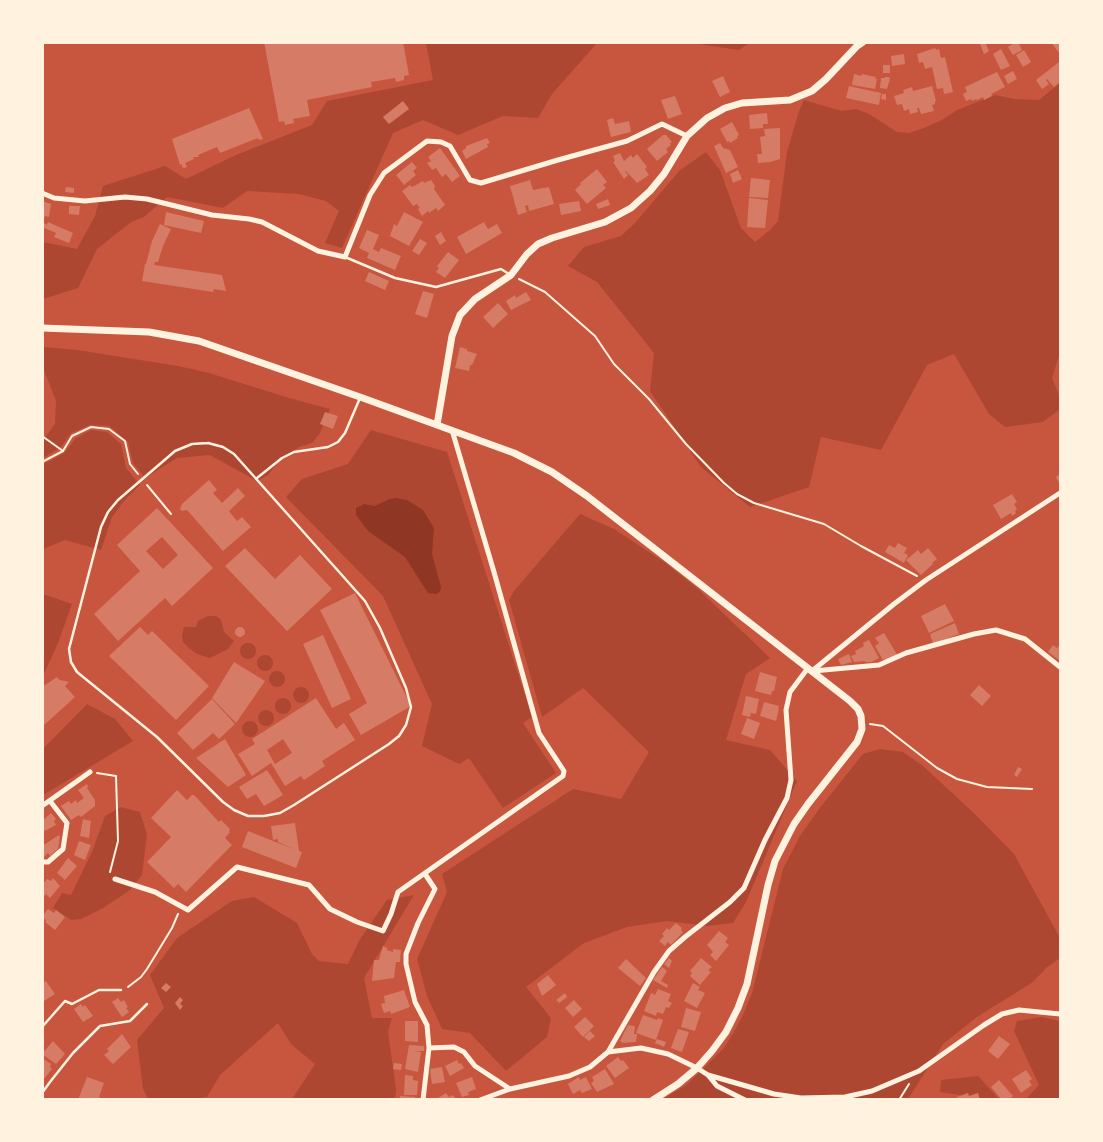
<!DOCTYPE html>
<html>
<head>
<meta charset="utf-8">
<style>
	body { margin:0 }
	#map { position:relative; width:1103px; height:1142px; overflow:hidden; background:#c8553d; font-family:Merriweather,serif }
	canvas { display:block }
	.frame { position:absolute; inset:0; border:44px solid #fff3e0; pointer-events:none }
</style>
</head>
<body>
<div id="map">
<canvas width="1103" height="1142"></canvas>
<div class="frame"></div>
</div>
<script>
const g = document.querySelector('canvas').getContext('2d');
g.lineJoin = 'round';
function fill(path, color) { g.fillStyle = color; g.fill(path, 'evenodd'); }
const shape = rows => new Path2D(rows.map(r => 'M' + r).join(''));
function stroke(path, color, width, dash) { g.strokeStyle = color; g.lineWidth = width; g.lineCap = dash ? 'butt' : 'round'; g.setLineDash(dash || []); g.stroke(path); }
const green = shape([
	[426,43,597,43,552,94,538,118,503,116,458,135,423,120,393,133,342,248,325,243,339,211,326,201,299,194,247,191,223,208,167,197,144,217,131,222,97,249,78,288,43,299,43,242,77,249,95,216,103,186,165,166,186,179,236,155,312,125,327,101,433,80],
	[692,43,749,43,739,50],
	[1060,83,1060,352,1052,378,1060,397,1060,409,1043,422,1005,427,989,414,954,354,927,365,881,450,821,437,809,487,750,507,701,467,650,391,654,353,597,282,568,266,584,247,621,236,636,222,679,171,706,152,720,170,741,228,755,242,770,230,778,221,787,152,799,111,804,100,842,111,856,109,869,114,897,132,909,133,924,128,942,120,957,110,995,95,1014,99,1039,100],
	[43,347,77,350,178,366,209,373,289,398,330,409,320,433,312,443,299,447,279,461,268,475,257,481,210,455,177,458,145,478,133,463,128,442,109,426,90,425,71,433,61,447,43,458,43,440,55,424,56,401,43,367],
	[91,430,107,432,121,444,126,468,140,485,124,501,112,517,101,550,65,540,43,549,42,465,64,453,76,438],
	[371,430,447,452,532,717,523,723,556,773,503,808,469,758,459,764,422,746,432,704,383,596,286,497,302,479,348,464],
	[580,514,614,529,667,564,698,589,770,658,746,674,726,740,770,750,797,781,746,902,733,923,707,926,667,921,627,927,584,943,526,987,551,1018,547,1037,506,1071,470,1033,442,1029,427,996,417,959,447,892,442,874,573,789,621,799,649,752,583,688,542,717,509,600,514,591],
	[43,594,72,604,58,643,43,676],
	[208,616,216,616,221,620,224,632,234,641,228,649,210,658,197,654,190,649,183,642,182,636,184,627,196,627,198,621],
	'240 651a8 8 0 1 1 16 0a8 8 0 1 1-16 0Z',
	'257 663a8 8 0 1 1 16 0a8 8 0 1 1-16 0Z',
	'269 679a8 8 0 1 1 16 0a8 8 0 1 1-16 0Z',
	'293 695a8 8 0 1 1 16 0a8 8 0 1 1-16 0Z',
	'275 706a8 8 0 1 1 16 0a8 8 0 1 1-16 0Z',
	[87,704,115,719,133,741,43,795,43,749],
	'258 718a8 8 0 1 1 16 0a8 8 0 1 1-16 0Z',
	'242 729a8 8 0 1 1 16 0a8 8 0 1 1-16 0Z',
	[880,749,903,752,923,766,976,815,1014,854,1060,938,1060,958,1046,968,1033,982,977,1017,943,1044,908,1099,661,1100,685,1086,698,1074,724,1048,734,1032,743,1015,752,993,783,869,800,836,819,809,863,754],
	[121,807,140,812,147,834,142,875,130,890,103,908,81,919,71,920,53,908,62,893,71,895,92,852,105,816],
	[414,895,364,978,372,1018,392,1018,388,1032,396,1089,395,1099,292,1099,315,1064,291,1044,278,1023,220,1075,207,1097,188,1100,148,1099,143,1089,137,1040,164,1008,150,975,177,938,232,901,254,897,297,923,312,954,319,961,348,964,360,939,387,900],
	[1041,1017,1060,1021,1060,1099,1026,1099,1039,1085,1014,1031,1017,1021],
	[978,1076,999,1099,985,1099,940,1092,941,1080]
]);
const water = shape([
	[396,498,407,500,423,510,434,528,432,554,441,587,440,591,437,594,428,593,405,557,368,531,356,515,356,508,364,504,375,506,389,499]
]);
const building = shape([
	[264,42,403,42,409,75,404,76,404,80,396,82,395,78,371,82,372,87,307,100,310,116,293,119,294,123,285,125,284,121,279,122],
	[985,42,989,51,984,54,980,44],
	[1016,42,1018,42,1022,50,1013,55,1008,47],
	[1051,42,1060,42,1060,52,1059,53],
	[935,48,936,50,939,49,941,58,945,57,953,92,944,94,943,88,937,89,932,67,925,69,923,62,919,63,917,54],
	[1001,49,1010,66,1001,70,993,54],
	[1024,50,1031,62,1023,67,1016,55],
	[904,54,905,64,892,66,891,56],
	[1059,62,1060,65,1060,82,1054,87,1047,79,1046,80,1049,84,1042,89,1036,80],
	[883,65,890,65,890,73,883,73],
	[1013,71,1017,79,1008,84,1004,76],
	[997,72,1005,87,991,94,992,96,984,100,983,97,977,100,976,99,972,101,971,99,966,101,963,94,967,92,965,87],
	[854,74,861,76,862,74,876,77,875,79,877,79,875,89,852,85],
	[723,76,730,92,720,97,712,81],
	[885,77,889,77,890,79,887,89,880,88,881,78,885,78],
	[849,86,881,93,879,105,846,98],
	[932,86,936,101,935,101,935,104,932,105,934,111,921,114,919,108,917,108,918,112,910,114,909,109,904,111,902,104,897,105,894,96,904,93,903,90,912,87,913,91],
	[882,94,886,94,886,100,881,99],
	[675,96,682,114,668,119,661,100],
	[403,101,409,109,389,124,383,117],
	[249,108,263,139,259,140,258,138,220,153,217,147,198,155,199,157,193,157,194,159,185,163,187,167,184,168,182,167,182,164,180,165,172,139],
	[767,113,768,124,763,124,763,128,750,129,749,115],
	[613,118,615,124,629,121,631,132,611,137,607,120],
	[732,122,739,135,737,136,738,138,730,143,729,141,727,142,720,129],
	[780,128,780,159,770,162,758,163,757,154,762,154,760,137,765,136,764,129],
	[663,135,666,135,672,142,670,143,671,145,666,149,668,152,657,161,647,149],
	[487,138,490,143,487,144,488,147,466,159,462,151,466,148,466,146],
	[720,143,723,148,730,150,738,167,726,173,714,146],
	[440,148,460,176,452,182,446,174,442,177,436,168,432,170,427,163,431,161,428,157],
	[620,153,624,161,631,155,633,158,637,154,647,167,645,169,649,175,637,183,626,171,625,171,628,175,624,179,613,162,615,161,613,156],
	[412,162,417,168,413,171,416,175,404,185,396,175],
	[597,169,607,182,603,185,606,188,587,204,575,190,581,184,580,183],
	[738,170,742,179,733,183,730,174],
	[751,178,770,180,768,198,749,197],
	[431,180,435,186,434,189,445,205,438,211,436,208,429,213,428,211,422,216,418,209,420,208,417,204,413,206,402,191,410,185,412,187,423,181,424,183],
	[530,180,533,190,549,187,554,204,529,211,528,205,525,206,527,212,518,215,510,186],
	[66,187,74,188,74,193,65,192],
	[749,198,768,200,765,228,747,227],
	[608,199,610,205,598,209,596,204],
	[42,201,51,204,49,217,45,216,44,219,42,219],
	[579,201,581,211,561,215,559,204],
	[69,206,80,206,79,215,69,214],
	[166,212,204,221,201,233,164,225],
	[404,212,423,222,409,246,390,236,394,224,397,226],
	[48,222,73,233,69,243,54,237,56,233,42,227,44,223,47,225],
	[484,222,488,229,497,224,502,233,466,254,457,237],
	[160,224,171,229,163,246,158,262,155,262,154,265,222,275,226,291,214,289,213,292,142,281,145,264,146,264,152,241],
	[367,230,379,235,373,249,379,252,381,248,401,256,395,270,367,258,369,253,359,248],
	[441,232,446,241,440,245,435,236],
	[420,239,427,243,419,255,412,251],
	[448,252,459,260,445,278,436,272,439,268,437,266],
	[369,272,389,281,385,290,365,281],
	[423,291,434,294,427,318,415,314],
	[526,292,531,300,511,310,506,301,515,295,516,298],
	[498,303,508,314,493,328,483,317],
	[460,347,467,349,467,351,477,354,472,365,470,365,469,371,455,368],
	[325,412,338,416,333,429,320,424],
	[1060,474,1060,485,1056,477],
	[209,480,217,490,213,493,222,503,238,488,245,496,229,511,237,521,242,517,251,527,223,551,187,510,182,511,180,509,182,504],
	[1012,494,1017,502,1014,504,1017,509,1015,511,1016,513,1012,516,1011,513,1001,519,993,505],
	[157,508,213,568,172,606,165,598,118,641,94,614,140,571,117,545],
	[162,537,178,555,163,569,146,551],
	[898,543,907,548,904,553,908,555,904,563,885,552,889,545,895,548],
	[245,548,275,579,300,555,332,589,287,631,225,566],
	[928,548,937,559,932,563,933,564,921,575,906,560,918,550,921,554],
	[355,593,411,706,361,735,349,714,367,703,320,610],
	[945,604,954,621,929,633,921,616],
	[955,623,959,634,933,644,930,634],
	[140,627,148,635,152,631,209,686,176,720,109,656],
	'235 632a5 5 0 1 1 10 0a5 5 0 1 1-10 0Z',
	[884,633,898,656,887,661,885,659,883,660,875,646,879,643,875,638],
	[323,635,351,699,332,708,303,644],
	[869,640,879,658,872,662,865,662,865,661,854,662,851,656,856,654,855,651,864,646,863,643],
	[1060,644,1060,657,1059,660,1048,652,1053,645,1057,648],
	[849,654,852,662,841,665,838,659],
	[234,662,265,681,236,723,212,698],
	[760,672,777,677,774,691,772,691,771,695,755,691],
	[57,677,60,680,69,682,65,686,75,697,42,727,42,687],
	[979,685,991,696,982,706,970,695],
	[746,696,759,699,756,714,751,713,750,717,742,715],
	[316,698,336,729,344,723,355,740,322,761,325,766,304,780,301,776,285,786,271,763,252,776,238,754,255,744,252,739],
	[283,739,292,753,275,764,267,750],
	[212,699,235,724,219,739,213,733,193,750,177,733],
	[764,702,779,706,778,709,779,709,776,721,760,716],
	[747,718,760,723,754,739,741,734],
	[225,739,246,775,228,787,196,758],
	[1018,767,1022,769,1017,777,1014,775],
	[267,770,283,795,264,806,256,794,247,799,239,787],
	[87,784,88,787,87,788,95,800,95,806,81,817,79,815,71,820,61,806,69,801,71,804,76,800,77,803,84,798,78,790],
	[177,790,187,800,192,795,194,795,219,822,221,820,230,829,229,831,230,832,225,838,232,845,186,892,178,884,174,888,147,862,171,837,151,818],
	[51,813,56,819,54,821,56,825,45,831,42,828,42,821],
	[83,819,91,821,89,838,80,836],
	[295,823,299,851,302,852,296,868,242,847,248,831,296,850,278,842,278,839,273,840,271,826],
	[59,835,60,837,58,849,50,856,48,853,44,857,42,846],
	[79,841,91,845,85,860,74,855],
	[68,858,77,866,65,880,57,873],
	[53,878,60,886,50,898,46,894,45,896,42,894,42,885,47,879,51,881],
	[48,909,54,913,56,910,65,917,55,930,45,922,46,920,42,917],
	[676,923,682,928,681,930,683,932,671,945,668,942,665,946,659,941,664,936,662,934,667,928,669,930],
	[719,931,728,938,725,942,729,945,716,961,710,955,713,952,707,945],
	[383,946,387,948,387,950,393,952,393,949,401,950,400,962,396,962,394,978,372,981,374,960,379,960],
	[669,958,672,961,669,968,664,964],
	[701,958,712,967,708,970,711,972,700,985,690,976,692,973,690,971],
	[626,959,646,978,640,986,618,968],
	[662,967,667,971,661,981,668,985,667,988,653,980],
	[548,975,556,985,542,996,537,984],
	[46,981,55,994,44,1001,42,999,42,983],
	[166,983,171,987,166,992,161,988],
	[693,983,700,987,698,990,705,993,697,1008,684,1001],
	[658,989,671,994,668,1001,672,1003,669,1008,666,1007,663,1014,657,1012,656,1016,644,1011,651,993,655,995],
	[404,990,410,1007,391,1014,390,1011,384,1013,381,1004,385,1003,384,996],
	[565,993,567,997,559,1003,556,1000],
	[180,997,183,1000,180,1004,183,1006,180,1010,175,1003],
	[118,998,121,1002,124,1000,128,1007,126,1008,129,1012,122,1017,112,1002],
	[574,1000,582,1009,573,1017,565,1008],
	[81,1004,83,1007,85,1005,93,1016,83,1022,74,1009],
	[686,1008,701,1012,695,1031,681,1027],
	[643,1015,657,1020,658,1018,663,1020,656,1040,636,1033],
	[585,1017,594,1026,583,1037,574,1027],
	[405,1021,418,1021,418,1042,405,1041],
	[628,1025,635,1026,634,1034,637,1034,636,1042,623,1043,620,1041],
	[678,1029,689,1032,682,1052,671,1048],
	[590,1031,595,1036,589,1041,584,1037],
	[122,1034,131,1047,113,1064,104,1055,109,1051,107,1049],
	[999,1036,1010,1044,998,1059,988,1051],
	[657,1039,666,1042,664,1047,655,1043],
	[53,1041,65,1054,56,1064,42,1054],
	[409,1045,424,1046,424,1051,415,1051,421,1052,418,1072,405,1069],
	[618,1057,621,1061,623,1060,629,1068,615,1078,606,1066],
	[42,1058,51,1064,50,1067,52,1069,44,1079,42,1078],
	[457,1060,459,1064,461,1063,464,1068,450,1076,445,1066],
	[394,1063,402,1064,401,1070,393,1069],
	[442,1067,445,1082,432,1084,430,1069],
	[605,1069,614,1084,597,1092,591,1083,594,1081,592,1077],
	[1026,1070,1032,1079,1029,1081,1032,1085,1021,1093,1012,1079],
	[405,1075,413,1076,413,1080,418,1081,417,1095,404,1095],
	[87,1077,104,1083,99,1097,100,1097,100,1100,78,1100],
	[472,1077,476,1089,468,1092,469,1095,462,1097,456,1083],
	[579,1077,580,1080,586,1077,592,1089,582,1093,580,1090,573,1094,568,1084],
	[999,1080,1013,1096,1008,1100,1002,1100,991,1087],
	[446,1093,449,1097,453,1095,456,1100,435,1100],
	[968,1093,969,1096,978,1093,980,1100,958,1100,957,1097],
	[400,1096,415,1097,415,1100,400,1100]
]);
const path = shape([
	[519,279,545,292,595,336,614,364,649,399,686,444,724,483,737,494,754,503,824,524,861,546,917,576],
	[42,436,63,451],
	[42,462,63,451,72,436,91,427,109,429,125,441,130,464,138,474],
	[147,485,171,514],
	[870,724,883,726,937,768,957,779,987,787,1032,789],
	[97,773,116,776,118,841,110,872],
	[128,987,141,977,147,969,172,928,178,914],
	[899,1100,909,1084]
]);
const service = shape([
	[345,257,395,278,436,287,501,269,509,274],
	[208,443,223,447,234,454,365,601,380,628,406,688,411,707,406,725,399,736,389,744,294,805,280,813,264,816,248,816,234,810,223,802,157,737,77,672,71,662,69,649,101,527,108,512,118,500,175,451,192,444,208,443],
	[257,478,282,458,294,452,328,447,338,442,345,433,360,398],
	[42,1027,65,1001,72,1004,99,990,121,990],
	[42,1093,50,1082,73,1053,100,1026,130,1021,147,1004]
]);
const minor = shape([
	[42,193,54,198,85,201,125,197,147,199,212,215,249,219,262,222,318,251,345,257,370,195,384,173,427,141,441,142,450,146,470,180,481,183,558,160,627,141,662,124,687,136],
	[812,671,894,604,926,580,1060,493],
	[813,671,879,665,906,653,974,634,996,630,1025,639,1060,667],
	[42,806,90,772],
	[42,862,48,862,63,849,67,823,50,801],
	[115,879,155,892,188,910,237,867,309,885,330,909,357,922,383,931,391,914,398,892,563,776,564,771,539,733,494,572,452,430],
	[429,1048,454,1047,464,1052,475,1066,510,1089],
	[608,1052,641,1048,668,1054,697,1068,708,1075,717,1086,745,1100],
	[708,1075,774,1094,801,1098,845,1097,872,1091,919,1071,984,1025,1002,1014,1019,1010,1060,1014],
	[423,1100,429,1048,427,1025,415,1002,406,964,406,954,418,923,435,889,425,874],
	[480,1100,510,1089,569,1076,590,1067,608,1052,654,972,669,951,685,937,730,902,744,888,765,840,787,798,791,780,786,710,790,692,808,668]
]);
const tertiary = shape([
	[42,328,149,332,199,341,360,397,514,453,552,472,587,496,850,701,858,709,861,716,862,729,857,742,808,804,794,824,775,861,768,885,747,984,738,1008,726,1032,712,1051,697,1068,678,1084,653,1100],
	[437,425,452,336,460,315,475,299,511,275,527,254,538,244,552,238,605,222,631,208,650,191,664,174,687,136,707,118,725,108,742,103,790,100,812,91,826,79,857,46,863,42]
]);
fill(green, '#ae4732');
fill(water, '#8f3625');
fill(building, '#d67c66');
stroke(path, '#fff3e0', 2);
stroke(service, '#fff3e0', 2.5);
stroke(minor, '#fff3e0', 5);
stroke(tertiary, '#fff3e0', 7);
</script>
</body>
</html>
